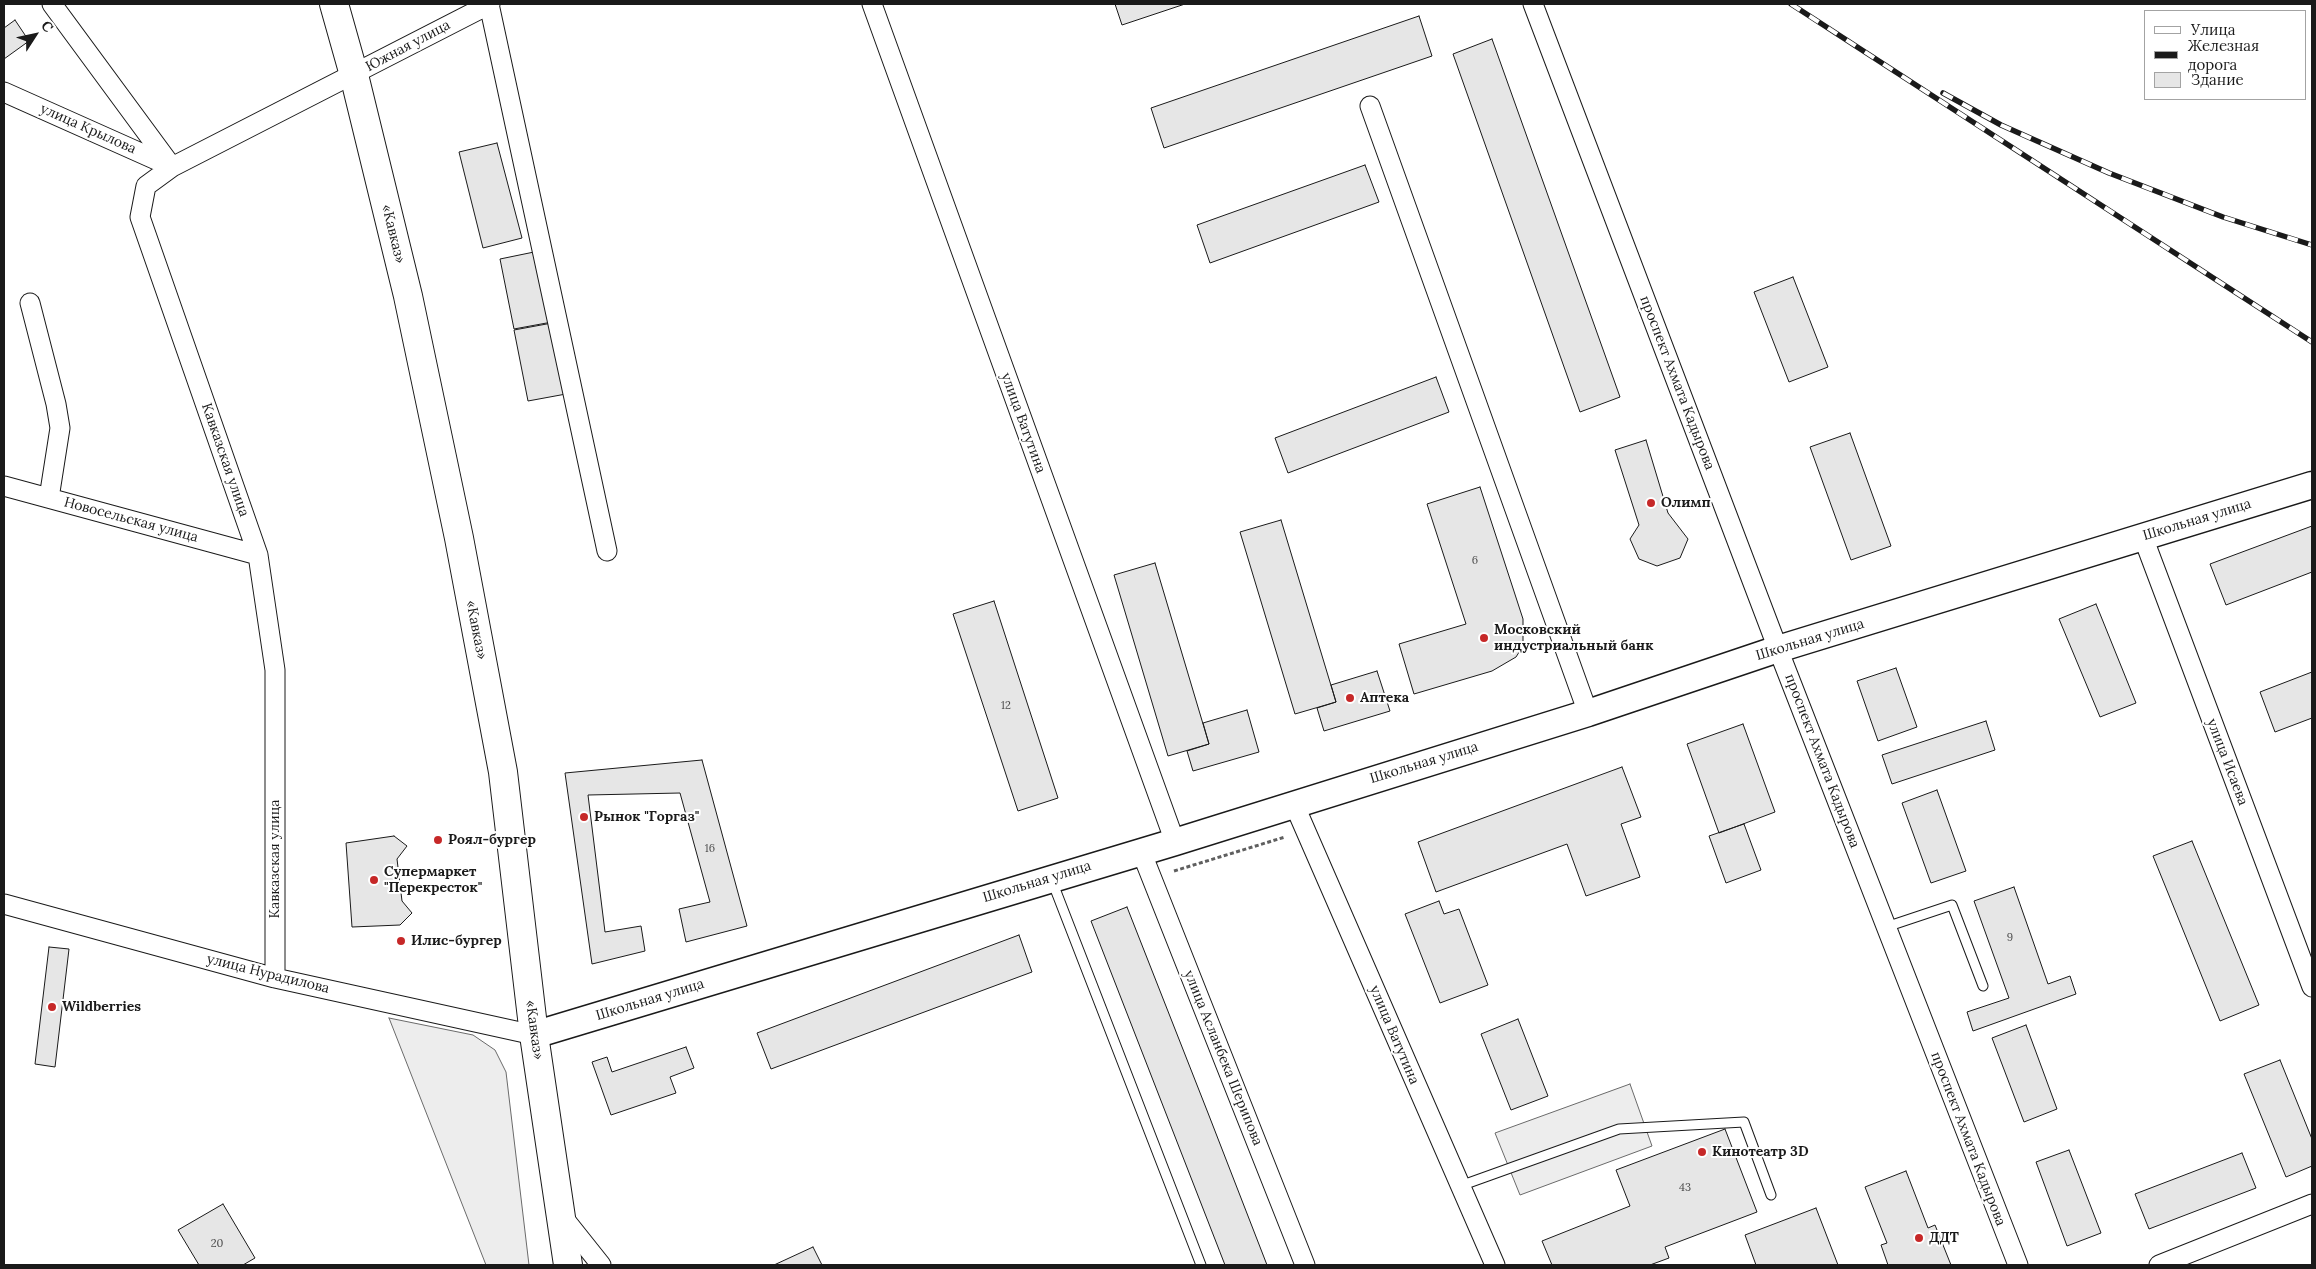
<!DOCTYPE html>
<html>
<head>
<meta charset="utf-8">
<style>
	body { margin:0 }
	#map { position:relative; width:2316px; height:1269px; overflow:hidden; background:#fff; font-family:Lora,serif }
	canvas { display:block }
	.frame { position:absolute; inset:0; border:5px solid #1a1a1a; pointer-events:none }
	.legend { position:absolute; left:2144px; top:10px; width:162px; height:90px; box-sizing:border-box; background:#fff; border:1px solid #a3a3a3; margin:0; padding:6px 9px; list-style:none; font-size:15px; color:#1a1a1a }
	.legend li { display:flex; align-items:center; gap:10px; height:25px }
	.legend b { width:25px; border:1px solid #a3a3a3 }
	.north { position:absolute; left:10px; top:10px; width:50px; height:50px; -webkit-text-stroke:4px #fff; paint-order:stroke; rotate:55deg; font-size:14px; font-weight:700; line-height:20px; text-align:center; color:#1a1a1a }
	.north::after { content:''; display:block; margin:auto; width:18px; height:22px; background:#1a1a1a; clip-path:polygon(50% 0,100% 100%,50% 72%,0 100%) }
</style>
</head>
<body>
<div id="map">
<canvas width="2316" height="1269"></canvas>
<div class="frame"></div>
<ul class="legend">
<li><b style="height:6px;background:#fff"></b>Улица</li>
<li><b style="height:6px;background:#1a1a1a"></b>Железная дорога</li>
<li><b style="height:14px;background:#e6e6e6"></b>Здание</li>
</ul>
<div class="north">С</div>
</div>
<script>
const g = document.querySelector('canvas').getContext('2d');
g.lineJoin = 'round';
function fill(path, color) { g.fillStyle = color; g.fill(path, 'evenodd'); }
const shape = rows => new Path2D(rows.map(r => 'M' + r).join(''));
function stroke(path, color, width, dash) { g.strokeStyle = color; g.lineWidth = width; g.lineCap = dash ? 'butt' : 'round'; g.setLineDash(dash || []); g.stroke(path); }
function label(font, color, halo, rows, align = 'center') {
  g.font = font + ' Lora,serif'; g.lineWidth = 4; g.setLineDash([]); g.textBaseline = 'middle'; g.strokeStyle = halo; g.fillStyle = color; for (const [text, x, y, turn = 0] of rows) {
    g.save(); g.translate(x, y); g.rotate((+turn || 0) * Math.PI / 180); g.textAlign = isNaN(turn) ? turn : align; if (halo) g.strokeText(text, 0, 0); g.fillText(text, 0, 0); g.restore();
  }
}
const built = shape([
	[389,1018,473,1035,495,1050,506,1072,529,1265,486,1265,389,1018],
	[1630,1084,1652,1146,1520,1195,1495,1133,1630,1084]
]);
const building = shape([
	[1115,4,1185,4,1122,25,1115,4],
	[1419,16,1432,56,1164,148,1151,108,1419,16],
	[15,20,29,41,4,59,4,28,15,20],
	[1492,39,1620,397,1580,412,1453,54,1492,39],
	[497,143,522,238,483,248,459,152,497,143],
	[1365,165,1379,202,1210,263,1197,225,1365,165],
	[539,251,552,322,514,329,500,259,539,251],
	[1793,277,1828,367,1789,382,1754,292,1793,277],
	[552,323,566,394,528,401,514,330,552,323],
	[1436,377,1449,412,1288,473,1275,438,1436,377],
	[1850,433,1891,546,1851,560,1810,447,1850,433],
	[1646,440,1668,513,1688,539,1680,558,1657,566,1639,559,1630,539,1639,525,1615,450,1646,440],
	[1480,487,1523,619,1523,646,1516,657,1492,671,1414,694,1399,644,1466,624,1427,504,1480,487],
	[1281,520,1336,702,1295,714,1240,532,1281,520],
	[2312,526,2312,572,2226,605,2210,564,2312,526],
	[1155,563,1209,744,1168,756,1114,575,1155,563],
	[994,601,1058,798,1018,811,953,614,994,601],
	[2096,604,2136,703,2100,717,2059,619,2096,604],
	[1896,668,1917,727,1878,741,1857,681,1896,668],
	[1377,671,1390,711,1324,731,1317,708,1336,702,1331,685,1377,671],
	[2312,672,2312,718,2275,732,2260,692,2312,672],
	[1247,710,1259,752,1193,771,1187,751,1209,744,1203,723,1247,710],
	[1986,721,1995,750,1892,784,1882,755,1986,721],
	[1743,724,1775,812,1719,833,1687,744,1743,724],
	[702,760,747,926,686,942,679,909,710,902,680,793,588,795,605,932,641,926,645,951,592,964,565,773,702,760],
	[1622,767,1641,817,1621,824,1640,877,1586,896,1567,844,1436,892,1418,842,1622,767],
	[1937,790,1966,871,1931,883,1902,803,1937,790],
	[1744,824,1761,870,1726,883,1709,836,1744,824],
	[394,836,407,846,397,859,402,901,412,913,400,925,352,927,346,843,394,836],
	[2192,841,2259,1005,2220,1021,2153,856,2192,841],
	[2014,887,2048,984,2070,976,2076,994,1973,1031,1967,1012,2009,998,1974,901,2014,887],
	[1439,901,1444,914,1459,909,1488,985,1440,1003,1405,914,1439,901],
	[1127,907,1208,1113,1267,1265,1225,1265,1091,921,1127,907],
	[1019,935,1032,972,771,1069,757,1033,1019,935],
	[49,947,69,949,55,1067,35,1064,49,947],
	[1518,1019,1548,1096,1511,1110,1481,1034,1518,1019],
	[2026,1025,2057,1109,2024,1122,1992,1038,2026,1025],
	[686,1047,694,1068,670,1077,676,1093,611,1115,592,1062,607,1057,612,1072,686,1047],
	[2280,1060,2312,1139,2312,1166,2286,1177,2244,1074,2280,1060],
	[1725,1129,1757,1212,1665,1247,1669,1258,1650,1265,1552,1265,1542,1241,1630,1206,1616,1170,1725,1129],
	[2069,1150,2101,1233,2067,1246,2036,1162,2069,1150],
	[2242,1153,2256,1188,2149,1229,2135,1194,2242,1153],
	[1906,1171,1928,1228,1935,1225,1951,1265,1888,1265,1881,1245,1887,1243,1865,1187,1906,1171],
	[223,1204,255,1258,243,1265,199,1265,178,1230,223,1204],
	[1816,1208,1838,1265,1756,1265,1745,1235,1816,1208],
	[813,1247,822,1265,774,1265,813,1247]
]);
const path = shape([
	[1174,871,1285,837]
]);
const lane = shape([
	[1052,881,1201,1265],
	[1886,927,1952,905,1983,986],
	[1460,1186,1619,1129,1744,1122,1771,1195]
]);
const street = shape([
	[52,4,172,167,146,186,140,217,258,555,275,670,275,978],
	[489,4,607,551],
	[872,4,1175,842],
	[1533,4,1778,649,2018,1265],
	[4,92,172,167,490,4],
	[1370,106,1588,713],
	[30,303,56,404,60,428,49,498],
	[4,486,258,555],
	[2143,537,2312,987],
	[1294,804,1495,1265],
	[1141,851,1305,1265],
	[4,904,275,978,534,1035],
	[562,1216,601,1265],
	[2159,1265,2312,1204]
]);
const secondary = shape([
	[534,1035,1175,842,1588,713,1778,649,2312,485]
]);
const primary = shape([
	[334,4,354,75,408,296,459,538,503,772,534,1035,568,1265]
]);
const rail = shape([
	[1791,4,2312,342],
	[1943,93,2001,125,2109,173,2223,217,2312,245]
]);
const markers = [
	[1651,503,5,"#c62828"],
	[1484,638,5,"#c62828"],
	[1350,698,5,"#c62828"],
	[584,817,5,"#c62828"],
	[438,840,5,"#c62828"],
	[374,880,5,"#c62828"],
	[401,941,5,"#c62828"],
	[52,1007,5,"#c62828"],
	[1702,1152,5,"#c62828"],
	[1919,1238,5,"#c62828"]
];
const numberNames = [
	["6",1475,561],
	["12",1006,706],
	["16",710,849],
	["9",2010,938],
	["43",1685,1188],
	["20",217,1244]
];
const streetNames = [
	["Южная улица",408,46,-28],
	["улица Крылова",88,129,24],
	["«Кавказ»",393,234,76],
	["проспект Ахмата Кадырова",1677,383,69],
	["улица Ватутина",1023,423,70],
	["Кавказская улица",225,460,71],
	["Новосельская улица",131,520,15],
	["Школьная улица",2197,520,-17],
	["«Кавказ»",476,630,79],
	["Школьная улица",1810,640,-17],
	["проспект Ахмата Кадырова",1822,761,69],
	["улица Исаева",2227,762,69],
	["Школьная улица",1424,763,-17],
	["Кавказская улица",275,859,-90],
	["Школьная улица",1037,882,-17],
	["улица Нурадилова",268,974,14],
	["Школьная улица",650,1000,-17],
	["«Кавказ»",534,1030,82],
	["улица Ватутина",1394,1035,67],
	["улица Асланбека Шерипова",1223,1058,68],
	["проспект Ахмата Кадырова",1968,1139,69]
];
const poiNames = [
	["Олимп",1661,503],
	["Московский",1494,630],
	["индустриальный банк",1494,646],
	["Аптека",1360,698],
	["Рынок \"Горгаз\"",594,817],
	["Роял-бургер",448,840],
	["Супермаркет",384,872],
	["\"Перекресток\"",384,888],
	["Илис-бургер",411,941],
	["Wildberries",62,1007],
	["Кинотеатр 3D",1712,1152],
	["ДДТ",1929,1238]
];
fill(built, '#ededed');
stroke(built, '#6a6a6a', 1);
fill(building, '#e6e6e6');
stroke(building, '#1a1a1a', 1);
stroke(lane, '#1a1a1a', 11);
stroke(street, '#1a1a1a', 21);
stroke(secondary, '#1a1a1a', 29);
stroke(primary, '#1a1a1a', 30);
stroke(path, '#5f5f5f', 3, [4, 2.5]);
stroke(lane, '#fff', 9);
stroke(street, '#fff', 19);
stroke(secondary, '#fff', 26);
stroke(primary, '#fff', 28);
stroke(rail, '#1a1a1a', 5.5);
stroke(rail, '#fff', 4, [11]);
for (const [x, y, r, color] of markers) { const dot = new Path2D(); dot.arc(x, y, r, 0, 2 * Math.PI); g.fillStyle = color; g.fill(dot); stroke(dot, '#fff', 2); }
label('11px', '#4d4d4d', null, numberNames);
label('14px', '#1a1a1a', '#fff', streetNames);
label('bold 14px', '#1a1a1a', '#fff', poiNames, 'left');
</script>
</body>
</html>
